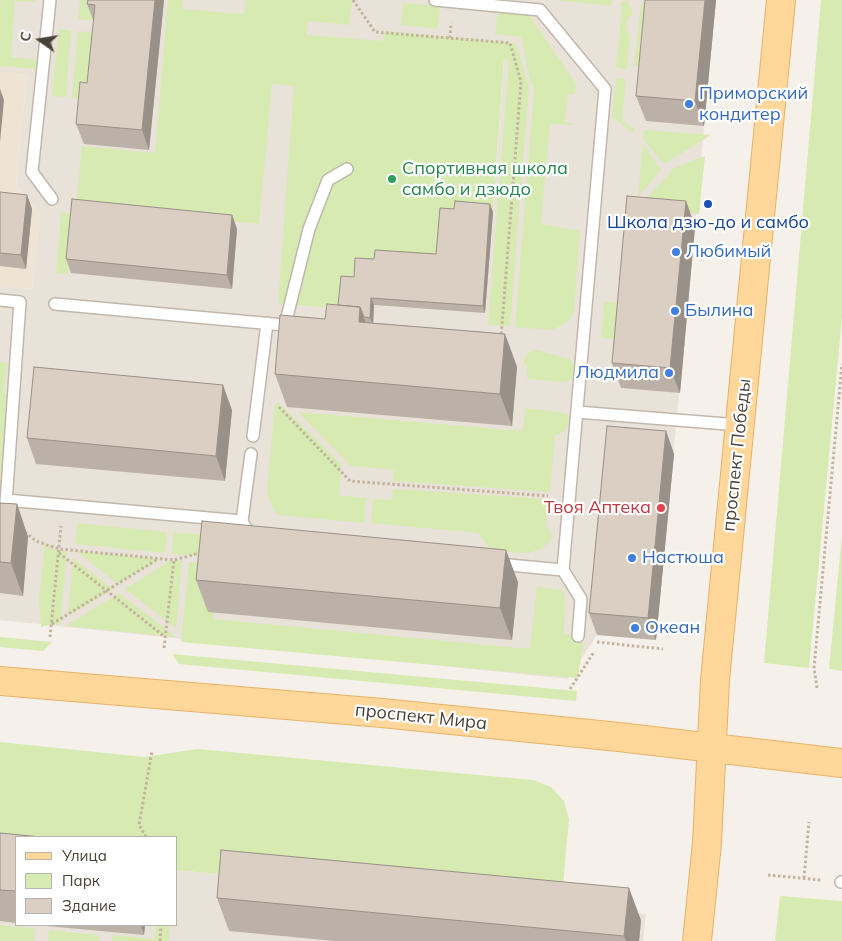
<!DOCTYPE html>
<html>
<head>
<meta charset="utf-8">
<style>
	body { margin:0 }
	#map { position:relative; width:842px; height:941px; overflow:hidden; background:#f5f1ea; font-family:Mulish,sans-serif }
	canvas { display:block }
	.legend { position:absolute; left:15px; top:836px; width:162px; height:90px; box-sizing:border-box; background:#fff; border:1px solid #b7b3af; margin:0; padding:6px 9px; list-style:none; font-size:15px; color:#4a4138 }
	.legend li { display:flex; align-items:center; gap:10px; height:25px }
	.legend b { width:25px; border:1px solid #b7b3af }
	.north { position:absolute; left:15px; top:15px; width:50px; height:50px; -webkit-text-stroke:4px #fff; paint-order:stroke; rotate:283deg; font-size:14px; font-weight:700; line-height:20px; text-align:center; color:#4a4138 }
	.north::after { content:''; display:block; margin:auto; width:18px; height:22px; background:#4a4138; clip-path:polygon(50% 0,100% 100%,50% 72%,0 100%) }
</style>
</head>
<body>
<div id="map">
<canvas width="842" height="941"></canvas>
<ul class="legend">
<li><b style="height:6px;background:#ffd79a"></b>Улица</li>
<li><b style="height:14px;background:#d7eab2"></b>Парк</li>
<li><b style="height:14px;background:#dbcec2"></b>Здание</li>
</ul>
<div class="north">С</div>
</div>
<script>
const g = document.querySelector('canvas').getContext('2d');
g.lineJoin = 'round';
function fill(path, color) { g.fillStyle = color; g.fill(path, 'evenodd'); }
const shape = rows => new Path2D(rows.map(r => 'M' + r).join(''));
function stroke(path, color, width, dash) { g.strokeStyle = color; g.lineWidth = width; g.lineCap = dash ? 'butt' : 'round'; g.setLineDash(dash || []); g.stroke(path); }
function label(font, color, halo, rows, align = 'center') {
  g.font = font + ' Mulish,sans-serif'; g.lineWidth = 4.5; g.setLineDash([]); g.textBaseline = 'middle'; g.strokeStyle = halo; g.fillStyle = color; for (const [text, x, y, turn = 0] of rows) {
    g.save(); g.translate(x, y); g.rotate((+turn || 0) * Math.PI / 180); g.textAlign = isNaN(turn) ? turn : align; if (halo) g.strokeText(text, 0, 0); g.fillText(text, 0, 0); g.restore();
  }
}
const residential = shape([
	[0,0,716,0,656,640,597,635,568,679,0,620,0,286,32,289,40,214,16,185,27,75,0,72],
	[505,50,485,313,374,305,373,311,279,304],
	[0,854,16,855,16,925,176,925,176,870,646,914,643,941,0,941]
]);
const education = shape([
	[0,72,27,75,16,185,40,214,32,289,0,286]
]);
const green = shape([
	[0,0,36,0,33,2,15,1,11,57,37,60,36,69,0,66],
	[80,0,95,0,93,20,78,19],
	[168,0,183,0,182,9,244,14,246,0,352,0,349,25,308,21,306,35,383,41,384,31,516,43,529,87,510,326,488,325,509,60,504,59,485,313,374,305,374,311,278,304,294,86,272,84,259,224,76,206,82,146,155,153],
	[555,0,612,0,611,6],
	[821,0,842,0,842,317,809,668,764,663],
	[623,1,628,1,633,14,627,20,627,31,630,36,627,70,616,67,622,7,620,6,621,2],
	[403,3,440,6,438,29,401,25],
	[641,4,653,5,647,68,634,66],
	[505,10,527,14,531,17,576,84,575,94,568,94,565,122,573,123,573,125,550,124,541,224,580,231,574,311,569,320,564,324,552,330,515,327,534,90,533,85,530,80,521,37,495,34,497,17,500,13],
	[59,29,71,31,66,97,52,96],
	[78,31,98,33,93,100,72,98],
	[616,78,626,79,622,120,634,129,634,134,612,117],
	[644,130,711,135,664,164,643,139],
	[643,143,661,170,638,197],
	[705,156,699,214,637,210,674,168],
	[61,212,73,214,68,274,56,273],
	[604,302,626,303,623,340,601,338],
	[536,350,569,359,572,362,576,368,574,375,572,379,566,382,563,382,527,379,527,365,524,365,524,359,527,354],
	[0,362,8,363,3,393,13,393,0,493],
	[278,402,341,464,339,495,366,498,364,523,278,515,274,510,269,500,267,490,275,404],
	[526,408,566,413,568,415,569,422,566,428,562,433,555,435,550,492,393,481,394,470,351,466,298,412,522,431],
	[393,489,549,499,546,525,551,532,551,539,549,542,541,549,528,553,492,551,478,533,371,523,373,499,392,500],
	[77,523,167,532,165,553,75,544],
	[173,532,214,536,207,556,172,554],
	[842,535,842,671,829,669],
	[45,543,53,550,67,551,60,625,54,624,41,627,39,599],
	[76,551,160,559,118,584],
	[73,558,113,589,68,616],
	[218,558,213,619,530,649,537,587,563,590,565,599,564,634,584,637,578,678,181,642,189,562,207,564],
	[172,560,182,561,176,628,125,589],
	[119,593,176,637,66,626],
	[0,637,52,642,43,651,0,647],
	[172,654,577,691,576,701,179,664],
	[0,742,144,757,197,749,533,780,551,787,564,801,569,819,561,906,176,870,176,837,16,837,0,854],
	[780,896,842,901,842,941,775,941],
	[0,925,35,929,34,941,0,941],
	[156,925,169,925,169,941,112,941,113,935,155,939],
	[49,930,99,935,99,941,48,941]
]);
const path = shape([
	[353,0,375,32,510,43,521,82,501,338],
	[450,38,451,23],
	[279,407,350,481,548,496],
	[25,532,36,541,59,549,174,560,203,552],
	[59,553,165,637],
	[52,624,158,559],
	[50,637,61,526],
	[597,642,663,649],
	[164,648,174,560],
	[817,688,814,668,842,364],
	[570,689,594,652],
	[146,837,139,825,152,751],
	[768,875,821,880],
	[804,878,809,822],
	[160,941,161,925]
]);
const service = shape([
	[50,0,32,172,52,199],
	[435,0,540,10,605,89,563,570,581,599,578,636],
	[0,300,20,302,5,517,0,516],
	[55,304,295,326],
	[285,325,309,229,328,180,347,169],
	[577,412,739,425],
	[253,436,267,323],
	[251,454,242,521,251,538],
	[6,500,242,521],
	[498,564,563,570],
	[841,882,842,882]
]);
const primary = shape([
	[0,681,382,713,619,737,842,763],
	[697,941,707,843,715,680,781,0]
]);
const wall = shape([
	[164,0,149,150,84,144,76,124,87,83,94,22,87,4],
	[716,0,704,126,646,121,636,96],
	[0,192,27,195,32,209,26,269,0,266],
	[686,201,695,227,680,393,621,388,612,363],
	[493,212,485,313,374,305,373,323,505,334,517,367,512,426,287,407,275,374,338,305,354,277,374,259,436,254],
	[232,215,237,229,232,289,71,273,66,259],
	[232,410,225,481,36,464,27,438],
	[666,431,674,454,656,640,597,635,589,613],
	[0,503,17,504,28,537,23,596,0,593],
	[196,580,518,582,512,640,208,612],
	[0,833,16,837,16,923,0,921],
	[217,898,641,920,639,941,335,941,229,931],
	[36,925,145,925,144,935]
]);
const shadedWall = shape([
	[155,0,164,0,149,150,142,130],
	[705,0,716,0,704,126,695,101],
	[0,89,4,100,0,142],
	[27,195,32,209,26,269,21,255],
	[686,201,695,227,680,393,670,368],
	[490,204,493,212,485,313,483,306],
	[232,215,237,229,232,289,227,275],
	[371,298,374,305,373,325,370,318],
	[360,307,372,340,359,322],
	[505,334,517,367,512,426,500,394],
	[223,385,232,410,225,481,216,456],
	[666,431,674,454,656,640,648,618],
	[17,504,28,537,23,596,11,563],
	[506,550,518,582,512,640,500,608],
	[629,888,641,920,639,941,626,941,624,936],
	[141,925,145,925,144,935]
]);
const building = shape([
	[88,0,155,0,142,130,76,124,80,82,87,83,95,5,87,4,88,0],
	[645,0,705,0,695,101,636,96,645,0],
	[0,192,27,195,21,255,0,253,0,192],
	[627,196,686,201,670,368,612,363,627,196],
	[72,199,232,215,227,275,66,259,72,199],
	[455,201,490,204,483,306,371,298,370,318,364,317,360,307,338,305,341,276,354,277,355,258,374,259,375,250,436,254,440,208,454,209,455,201],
	[327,304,360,307,359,322,505,334,500,394,275,374,280,315,325,319,327,304],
	[34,367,223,385,216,456,27,438,34,367],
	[607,426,666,431,648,618,589,613,607,426],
	[0,503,17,504,11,563,0,562,0,503],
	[202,521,506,550,500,608,196,580,202,521],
	[0,833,41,837,16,837,16,891,0,890,0,833],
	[221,850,629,888,624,936,217,898,221,850]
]);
const markers = [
	[689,104,5,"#3f7fe0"],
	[392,179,5,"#2e9e5b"],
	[708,204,5,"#1a4fb4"],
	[676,252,5,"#3f7fe0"],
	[675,311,5,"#3f7fe0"],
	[669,373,5,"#3f7fe0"],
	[661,508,5,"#e0444e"],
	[632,558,5,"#3f7fe0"],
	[635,628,5,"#3f7fe0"]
];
const shopNames = [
	["Приморский",699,94],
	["кондитер",699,115],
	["Любимый",686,252],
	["Былина",685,311],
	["Людмила",659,373,"right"],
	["Настюша",642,558],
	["Океан",645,628]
];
const leisureNames = [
	["Спортивная школа",402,169],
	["самбо и дзюдо",402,190]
];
const transitNames = [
	["Школа дзю-до и самбо",708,223]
];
const streetNames = [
	["проспект Победы",737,455,-84],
	["проспект Мира",421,717,6]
];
const healthNames = [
	["Твоя Аптека",651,508]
];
fill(residential, '#e9e2d8');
fill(education, '#efe4d4');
fill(green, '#d7eab2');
stroke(service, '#c1b7ac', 14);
stroke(primary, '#e8b266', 30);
stroke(path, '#c4b29d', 3, [2.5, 2.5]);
stroke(service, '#fff', 11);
stroke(primary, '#ffd79a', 28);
fill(wall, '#bcb1a7');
fill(shadedWall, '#999088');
fill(building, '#dbcec2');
stroke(building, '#999088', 1);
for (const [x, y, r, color] of markers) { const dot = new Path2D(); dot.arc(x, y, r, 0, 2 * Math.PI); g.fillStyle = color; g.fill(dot); stroke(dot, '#fff', 2); }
label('18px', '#366cbe', '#fff', shopNames, 'left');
label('18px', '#27864d', '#fff', leisureNames, 'left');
label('18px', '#164399', '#fff', transitNames);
label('18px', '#4a4138', '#fff', streetNames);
label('18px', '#be3a42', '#fff', healthNames, 'right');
</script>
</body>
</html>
